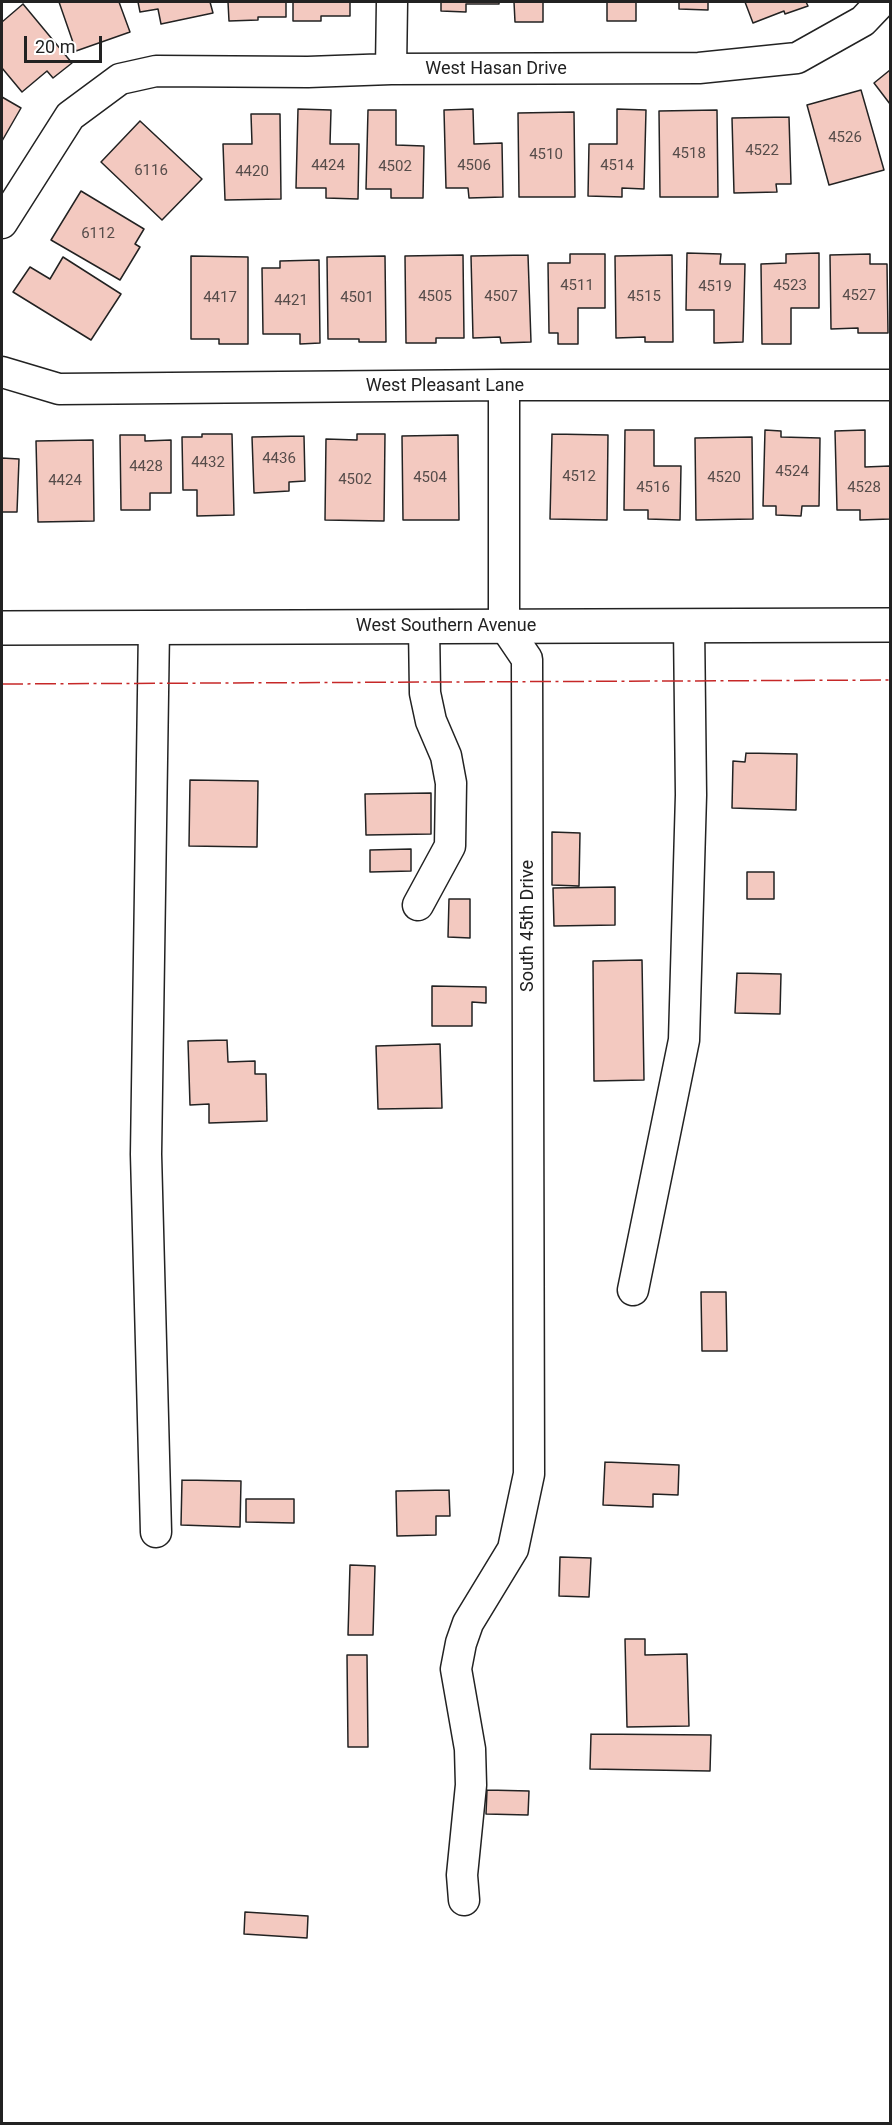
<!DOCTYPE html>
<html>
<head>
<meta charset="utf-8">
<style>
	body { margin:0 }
	#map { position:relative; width:892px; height:2125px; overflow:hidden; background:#fff; font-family:Roboto,sans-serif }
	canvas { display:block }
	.frame { position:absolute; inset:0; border:3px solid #222; pointer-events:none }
	.scale { position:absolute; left:24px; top:36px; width:78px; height:27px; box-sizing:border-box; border:3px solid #222; border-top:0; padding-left:8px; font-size:18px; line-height:21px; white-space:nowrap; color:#222; -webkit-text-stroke:4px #fff; paint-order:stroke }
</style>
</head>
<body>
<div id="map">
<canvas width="892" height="2125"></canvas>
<div class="frame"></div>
<div class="scale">20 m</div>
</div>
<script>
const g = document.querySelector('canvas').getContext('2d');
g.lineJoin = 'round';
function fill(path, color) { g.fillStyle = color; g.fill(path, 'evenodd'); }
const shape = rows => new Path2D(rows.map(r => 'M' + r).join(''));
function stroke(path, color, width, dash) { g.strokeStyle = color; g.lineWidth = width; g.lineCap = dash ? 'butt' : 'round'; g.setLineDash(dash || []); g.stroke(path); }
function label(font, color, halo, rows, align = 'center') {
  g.font = font + ' Roboto,sans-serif'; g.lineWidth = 4.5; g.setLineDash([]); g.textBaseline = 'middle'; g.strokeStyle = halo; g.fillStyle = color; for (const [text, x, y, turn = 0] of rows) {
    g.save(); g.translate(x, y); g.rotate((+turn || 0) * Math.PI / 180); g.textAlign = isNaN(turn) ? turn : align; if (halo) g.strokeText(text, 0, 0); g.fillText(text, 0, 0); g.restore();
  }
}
const building = shape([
	[59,2,119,2,130,32,76,51,59,2],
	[138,2,210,2,213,13,161,24,158,9,140,12,138,2],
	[228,2,286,2,286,17,258,17,258,20,229,21,228,2],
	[293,2,350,2,350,16,321,16,321,21,293,21,293,2],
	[441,2,499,2,499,4,466,4,466,12,441,11,441,2],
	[514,2,543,2,543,22,515,22,514,2],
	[607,2,636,2,636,21,607,21,607,2],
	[679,2,708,2,708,10,679,9,679,2],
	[745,2,806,2,808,6,785,14,784,11,753,23,745,2],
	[23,4,72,63,53,78,47,71,22,92,2,68,2,22,23,4],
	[890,70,890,104,874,83,890,70],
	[861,90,884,170,829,185,807,105,861,90],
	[2,97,21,108,2,141,2,97],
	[298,109,331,110,330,144,359,144,358,199,326,198,326,188,296,188,298,109],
	[473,109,474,144,502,143,503,197,469,198,468,188,446,188,444,110,473,109],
	[617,109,646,110,644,189,622,188,622,197,588,196,589,144,617,144,617,109],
	[368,110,396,110,396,145,424,146,423,198,391,198,391,189,366,189,368,110],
	[717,110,718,197,660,197,659,111,717,110],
	[574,112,575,197,519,197,518,113,574,112],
	[251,114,280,114,281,199,225,200,223,144,252,144,251,114],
	[789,117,791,184,776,184,777,192,734,193,732,118,789,117],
	[140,121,202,179,162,220,101,162,140,121],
	[81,191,144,229,135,244,140,247,120,280,51,240,81,191],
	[687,253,721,254,720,264,745,264,743,342,714,343,714,310,686,310,687,253],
	[819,253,819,308,791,308,791,344,762,344,761,264,786,263,786,254,819,253],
	[570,254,605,254,605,308,578,308,578,344,558,344,558,333,549,333,548,263,570,263,570,254],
	[870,254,870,264,887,264,888,333,858,333,858,328,831,329,830,255,870,254],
	[463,255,464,338,436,338,436,343,406,343,405,256,463,255],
	[528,255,531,342,501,343,500,337,473,338,471,256,528,255],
	[672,255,673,342,645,342,645,337,616,338,615,256,672,255],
	[191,256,248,257,248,344,219,344,219,339,191,339,191,256],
	[385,256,386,342,359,342,359,339,328,339,327,257,385,256],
	[63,257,121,294,91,340,13,292,30,267,50,279,63,257],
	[319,260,320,343,300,344,300,334,263,334,262,268,280,268,280,261,319,260],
	[625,430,654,430,654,466,681,466,680,520,648,519,648,510,624,510,625,430],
	[765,430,781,431,781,437,820,438,819,506,802,506,801,516,776,515,776,506,763,506,765,430],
	[865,430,865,467,890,466,890,519,860,520,860,510,837,510,835,431,865,430],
	[202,434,232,434,234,515,197,516,197,490,183,490,182,437,202,437,202,434],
	[357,434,385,434,384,521,325,520,326,439,357,440,357,434],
	[552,434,608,435,607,520,550,519,552,434],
	[120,435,145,435,145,441,171,440,171,493,150,493,150,510,121,510,120,435],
	[458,435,459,520,403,520,402,436,458,435],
	[304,436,305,481,289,482,289,491,254,493,252,437,304,436],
	[752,437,753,519,696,520,695,438,752,437],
	[93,440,94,521,38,522,36,441,93,440],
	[2,458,19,459,17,512,2,512,2,458],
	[746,753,797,754,796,810,732,808,733,761,745,762,746,753],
	[190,780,258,781,257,847,189,846,190,780],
	[431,793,431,834,366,835,365,794,431,793],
	[552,832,580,833,579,886,552,885,552,832],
	[411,849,411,871,370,872,370,850,411,849],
	[747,872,774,872,774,899,747,899,747,872],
	[615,887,615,925,554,926,553,888,615,887],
	[449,899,470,899,470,938,448,937,449,899],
	[642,960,644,1080,594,1081,593,961,642,960],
	[737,973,781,974,780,1014,735,1013,737,973],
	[432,986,486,987,486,1003,472,1002,472,1026,432,1026,432,986],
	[227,1040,228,1062,255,1061,255,1074,266,1074,267,1121,209,1123,209,1104,190,1105,188,1041,227,1040],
	[440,1044,442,1108,378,1109,376,1046,440,1044],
	[701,1292,726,1292,727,1351,702,1351,701,1292],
	[605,1462,679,1465,678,1495,653,1494,653,1507,603,1505,605,1462],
	[182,1480,241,1481,240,1527,181,1525,182,1480],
	[449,1490,450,1516,436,1516,436,1535,397,1536,396,1491,449,1490],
	[246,1499,294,1499,294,1523,246,1522,246,1499],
	[560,1557,591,1558,589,1597,559,1596,560,1557],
	[350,1565,375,1566,373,1635,348,1635,350,1565],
	[625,1639,645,1639,645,1655,687,1654,689,1726,627,1727,625,1639],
	[347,1655,367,1655,368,1747,348,1747,347,1655],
	[591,1734,711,1735,710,1771,590,1769,591,1734],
	[487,1790,529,1791,528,1815,486,1814,487,1790],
	[245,1912,308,1916,307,1938,244,1934,245,1912]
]);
const minor = shape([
	[391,69,392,2],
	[2,223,70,116,120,79,156,71,308,72,391,69,699,68,797,58,863,21,881,2],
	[2,372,59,389,504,385,890,385],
	[154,628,146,1154,156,1532],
	[418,905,450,846,451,783,446,756,431,721,425,693,424,626],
	[633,1290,684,1040,691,795,689,625],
	[464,1900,462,1875,471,1785,470,1749,456,1669,461,1643,468,1623,513,1549,529,1474,527,659,504,625,504,385]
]);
const major = shape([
	[2,628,890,625]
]);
const power = shape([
	[2,684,890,680]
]);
const numberNames = [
	["4526",845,138],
	["4522",762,151],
	["4518",689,154],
	["4510",546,155],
	["4424",328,166],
	["4506",474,166],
	["4514",617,166],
	["4502",395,167],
	["6116",151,171],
	["4420",252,172],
	["6112",98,234],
	["4511",577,286],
	["4523",790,286],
	["4519",715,287],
	["4527",859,296],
	["4505",435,297],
	["4507",501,297],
	["4515",644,297],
	["4417",220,298],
	["4501",357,298],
	["4421",291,301],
	["4436",279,459],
	["4432",208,463],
	["4428",146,467],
	["4524",792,472],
	["4512",579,477],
	["4504",430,478],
	["4520",724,478],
	["4502",355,480],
	["4424",65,481],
	["4516",653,488],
	["4528",864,488]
];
const streetNames = [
	["West Hasan Drive",496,69],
	["West Pleasant Lane",445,386],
	["West Southern Avenue",446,626],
	["South 45th Drive",528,926,-90]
];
fill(building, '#f3c9c0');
stroke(building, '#222', 1.5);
stroke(minor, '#222', 33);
stroke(major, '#222', 36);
stroke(minor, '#fff', 30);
stroke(major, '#fff', 33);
stroke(power, '#c62828', 1.5, [21, 4.5, 3, 4.5]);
label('15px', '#564c4a', null, numberNames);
label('18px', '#222', '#fff', streetNames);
</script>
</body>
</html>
